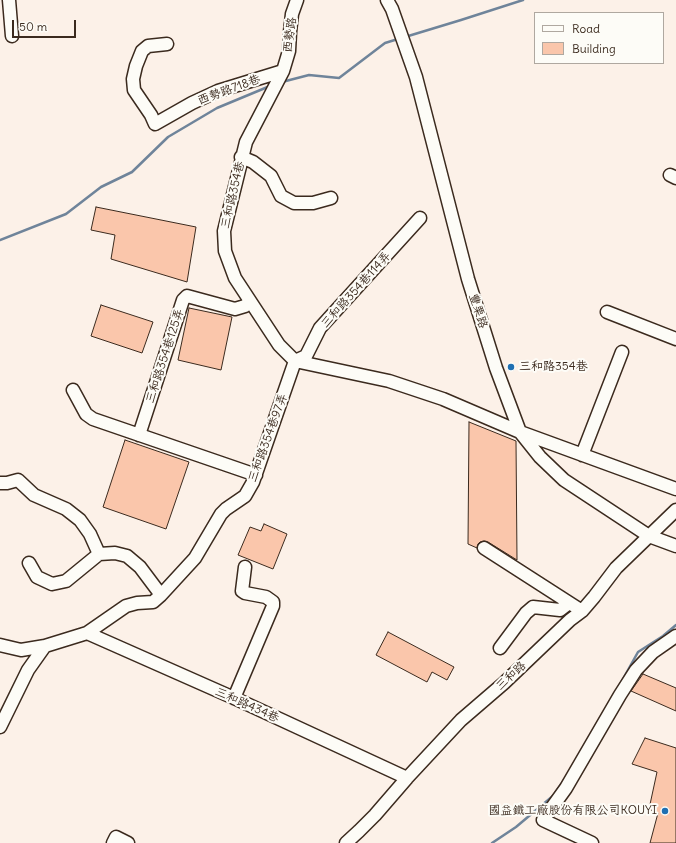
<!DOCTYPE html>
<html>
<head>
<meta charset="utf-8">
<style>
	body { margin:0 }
	#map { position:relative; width:676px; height:843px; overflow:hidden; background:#fcf1e8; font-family:Delius,sans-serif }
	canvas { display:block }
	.legend { position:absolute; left:534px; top:12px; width:130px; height:52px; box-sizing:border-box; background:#fdfcf7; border:1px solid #afa8a0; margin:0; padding:5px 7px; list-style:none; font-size:12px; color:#3b2a1e }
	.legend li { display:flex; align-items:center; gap:8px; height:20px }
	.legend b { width:20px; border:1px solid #afa8a0 }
	.scale { position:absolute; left:12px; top:20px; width:64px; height:18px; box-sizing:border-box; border:2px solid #3b2a1e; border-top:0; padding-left:5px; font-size:12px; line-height:14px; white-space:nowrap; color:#3b2a1e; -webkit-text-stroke:3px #fdfcf7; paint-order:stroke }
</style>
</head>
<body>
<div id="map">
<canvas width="676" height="843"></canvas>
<ul class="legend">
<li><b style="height:5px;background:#fdfcf7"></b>Road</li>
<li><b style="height:11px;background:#fac6ab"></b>Building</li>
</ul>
<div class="scale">50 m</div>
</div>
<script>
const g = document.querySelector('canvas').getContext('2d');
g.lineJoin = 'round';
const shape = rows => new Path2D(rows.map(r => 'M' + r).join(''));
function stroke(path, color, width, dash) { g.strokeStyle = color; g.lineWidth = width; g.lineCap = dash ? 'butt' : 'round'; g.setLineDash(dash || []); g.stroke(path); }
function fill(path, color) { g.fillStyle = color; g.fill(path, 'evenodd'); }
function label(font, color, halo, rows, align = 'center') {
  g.font = font + ' Delius,"LXGW WenKai TC",sans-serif'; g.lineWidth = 4; g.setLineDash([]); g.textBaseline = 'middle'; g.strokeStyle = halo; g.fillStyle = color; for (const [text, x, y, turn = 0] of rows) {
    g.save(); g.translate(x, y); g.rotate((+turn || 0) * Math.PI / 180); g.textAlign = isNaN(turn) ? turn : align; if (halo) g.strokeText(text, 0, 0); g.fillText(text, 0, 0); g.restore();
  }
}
const stream = shape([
	[405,37,461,20,523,0],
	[282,82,309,75,339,78,385,43,398,39],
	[0,240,66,214,101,187,132,172,168,137,217,108,270,86],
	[618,688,638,652,663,636,676,625],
	[492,843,516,827,554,795,564,780]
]);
const building = shape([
	[96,207,196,227,187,282,111,259,115,235,91,230,96,207],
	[101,305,153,322,142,353,91,336,101,305],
	[189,308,232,317,221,370,178,360,189,308],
	[469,422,516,441,517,560,488,542,484,541,480,542,478,544,477,548,468,544,469,422],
	[125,440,189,462,166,529,103,507,125,440],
	[264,524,287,534,273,569,238,555,250,527,261,531,264,524],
	[388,632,454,667,447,680,432,672,427,682,376,655,388,632],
	[643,674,676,688,676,711,631,691,643,674],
	[645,738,676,748,676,843,650,843,658,813,649,809,657,772,632,764,645,738]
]);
const minor = shape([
	[9,0,12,36],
	[297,0,292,14,290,32,289,51,283,71,246,142,224,231,225,251,235,278,279,345,295,361,389,381,443,399,520,432,676,489],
	[387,0,392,9,416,77,468,279,496,368,520,432,540,457,564,480,649,536,676,546],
	[167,44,148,46,142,51,136,66,133,79,134,90,151,115,155,124,192,103,218,91,283,71],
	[241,157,253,162,271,176,281,196,294,203,313,203,331,198],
	[670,175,676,178],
	[607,312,676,339],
	[295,361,306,356,320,328,420,218],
	[73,390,86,414,93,419,256,475],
	[139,435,183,300,187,296,235,309,245,306,250,301],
	[582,455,622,352],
	[0,483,7,483,18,480,34,495,66,509,80,520,90,534,99,554],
	[484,548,582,611],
	[29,563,37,577,52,584,66,581,99,554,115,553,127,556,140,567,161,595],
	[87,633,234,698,407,778],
	[0,645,21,650,45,646,87,633,126,606,137,603,153,602,161,595,195,558,221,514,226,509,245,496,253,482,295,361],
	[500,648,526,613,533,607,560,610,569,603],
	[234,698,273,606,273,602,266,597,245,593,242,591,245,567],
	[0,727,28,670,45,646],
	[113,843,116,837,128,843],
	[346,843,359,831,375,815,407,778,461,720,504,683,570,620,582,611,594,597,616,568,676,510],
	[592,843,543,820,566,788,620,695,636,670,653,652,676,636]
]);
const markers = [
	[511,367,4,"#1f6fb2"],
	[665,811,4,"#1f6fb2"]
];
const streetNames = [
	["西勢路",290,35,-82],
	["西勢路718巷",229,90,-20],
	["三和路354巷",233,195,-77],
	["三和路354巷114弄",356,290,-48],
	["豐栗路",478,311,72],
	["三和路354巷125弄",165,356,-72],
	["三和路354巷97弄",268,438,-70],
	["三和路",511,676,-43],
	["三和路434巷",247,705,24]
];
const poiNames = [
	["三和路354巷",519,367],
	["國益鐵工廠股份有限公司KOUYI",657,811,"right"]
];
stroke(stream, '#6f849a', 2.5);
fill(building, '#fac6ab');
stroke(building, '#3b2a1e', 1);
stroke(minor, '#3b2a1e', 15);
stroke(minor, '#fdfcf7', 12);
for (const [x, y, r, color] of markers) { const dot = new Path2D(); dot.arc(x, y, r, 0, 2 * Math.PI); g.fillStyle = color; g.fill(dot); stroke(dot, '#fdfcf7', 1.5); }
label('12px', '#3b2a1e', '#fdfcf7', streetNames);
label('12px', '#3b2a1e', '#fdfcf7', poiNames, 'left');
</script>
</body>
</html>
